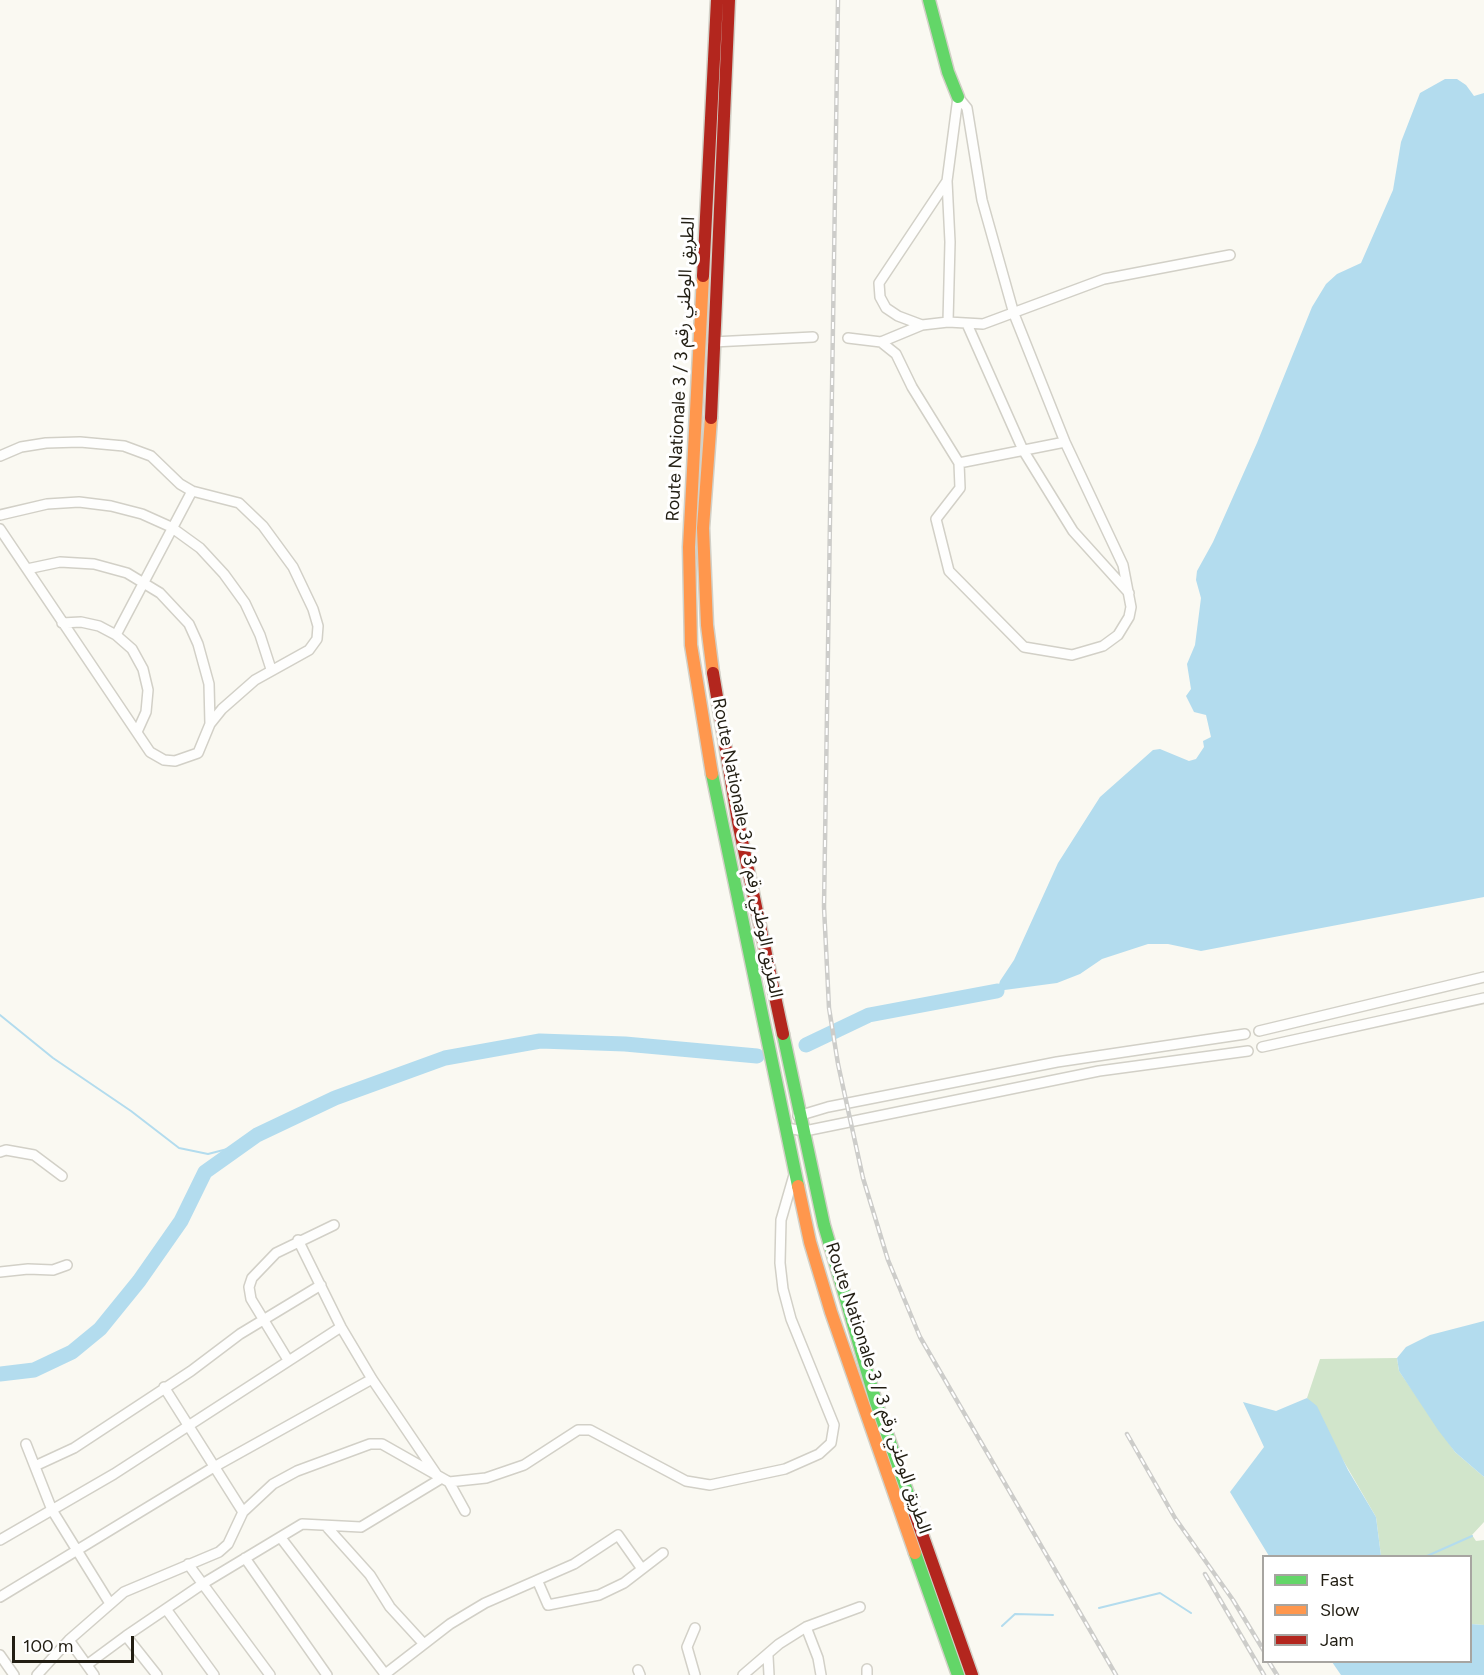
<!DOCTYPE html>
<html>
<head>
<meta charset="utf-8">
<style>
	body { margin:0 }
	#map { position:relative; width:1484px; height:1675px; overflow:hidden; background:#faf9f2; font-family:Figtree,sans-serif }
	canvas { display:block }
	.legend { position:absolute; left:1262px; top:1555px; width:210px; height:108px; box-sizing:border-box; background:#fff; border:2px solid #a7a5a1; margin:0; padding:8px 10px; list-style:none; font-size:18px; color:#221e13 }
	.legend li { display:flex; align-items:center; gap:12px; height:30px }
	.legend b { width:30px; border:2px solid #a7a5a1 }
	.scale { position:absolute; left:12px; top:1636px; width:122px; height:27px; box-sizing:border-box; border:3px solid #221e13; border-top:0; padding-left:8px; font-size:18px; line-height:21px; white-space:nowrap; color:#221e13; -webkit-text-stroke:4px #fff; paint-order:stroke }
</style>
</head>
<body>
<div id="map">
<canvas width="1484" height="1675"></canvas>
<ul class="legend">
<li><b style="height:8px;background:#63d668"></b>Fast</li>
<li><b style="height:8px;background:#ff974d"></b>Slow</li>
<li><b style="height:8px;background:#b3261e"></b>Jam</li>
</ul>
<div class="scale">100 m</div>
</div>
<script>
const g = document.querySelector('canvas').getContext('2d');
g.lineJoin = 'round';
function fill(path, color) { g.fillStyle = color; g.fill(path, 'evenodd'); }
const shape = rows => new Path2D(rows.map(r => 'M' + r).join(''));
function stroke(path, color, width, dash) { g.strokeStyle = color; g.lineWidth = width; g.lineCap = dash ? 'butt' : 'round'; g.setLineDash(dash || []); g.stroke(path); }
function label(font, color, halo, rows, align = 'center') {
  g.font = font + ' Figtree,"Noto Sans Arabic",sans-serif'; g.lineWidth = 6; g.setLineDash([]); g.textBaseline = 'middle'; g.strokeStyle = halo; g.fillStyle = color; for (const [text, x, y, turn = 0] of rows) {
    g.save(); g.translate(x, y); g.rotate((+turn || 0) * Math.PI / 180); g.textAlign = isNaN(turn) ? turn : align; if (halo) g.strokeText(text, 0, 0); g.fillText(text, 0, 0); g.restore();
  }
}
const green = shape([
	[1397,1358,1399,1371,1455,1452,1484,1477,1484,1522,1472,1535,1476,1541,1484,1540,1484,1625,1471,1624,1470,1556,1381,1556,1376,1517,1307,1398,1320,1359]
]);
const water = shape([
	[1445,79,1457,79,1466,85,1474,96,1484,93,1484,897,1201,951,1168,944,1148,944,1102,959,1080,974,1057,983,997,991,1000,981,1014,960,1058,863,1100,797,1153,750,1160,749,1189,761,1196,759,1204,747,1203,741,1211,737,1206,715,1194,712,1186,696,1191,689,1187,664,1195,645,1201,598,1196,580,1197,571,1213,542,1257,443,1312,307,1326,284,1337,274,1361,263,1393,190,1401,142,1420,93],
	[1484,1321,1484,1477,1455,1452,1438,1430,1399,1371,1397,1358,1406,1347,1430,1335],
	[1307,1398,1317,1406,1348,1470,1376,1517,1381,1556,1269,1556,1230,1492,1264,1447,1243,1402,1276,1411],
	[1471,1624,1484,1625,1484,1675,1341,1675,1332,1662,1470,1662]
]);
const stream = shape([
	[0,1015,53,1058,131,1111,179,1148,208,1154,243,1145],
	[1427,1556,1472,1536],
	[1099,1608,1160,1593,1191,1613],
	[1002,1626,1015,1614,1053,1615]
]);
const river = shape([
	[806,1045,869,1015,997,991],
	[0,1374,34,1370,72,1352,100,1329,139,1281,181,1221,205,1172,257,1135,335,1098,445,1058,540,1041,625,1044,757,1056]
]);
const street = shape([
	[948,322,950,242,947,181,958,97],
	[967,324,1023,450,1073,531,1129,593],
	[922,325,898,316,886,308,880,297,879,283,947,181],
	[848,338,881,342,922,325,948,322,983,324,1104,279,1230,255],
	[713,342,813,337],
	[881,342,896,354,912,387,959,463,960,488,936,519,949,571,1024,647,1072,655,1103,646,1118,635,1129,617,1131,607,1123,565,1065,442,1014,314,982,200,967,108,958,97],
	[0,456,21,447,46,443,80,442,124,446,151,456,180,484,192,491,239,503,263,526,293,567,313,609,318,626,317,639,309,650,255,680,222,709,210,724,198,753,175,761,164,760,150,752,0,529],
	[959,463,1065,442],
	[0,515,47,504,79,502,111,506,142,514,171,527,200,548,224,574,245,603,260,635,271,669],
	[27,569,60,562,94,564,127,573,160,593,189,624,198,644,209,684,210,724],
	[62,623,81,622,99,626,116,635,132,649,143,669,148,690,146,712,137,732],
	[116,635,192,491],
	[1259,1031,1484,977],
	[1262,1047,1484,998],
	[798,1116,828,1107,1057,1062,1245,1034],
	[786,1128,805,1131,1099,1071,1248,1051],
	[0,1152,6,1150,34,1155,62,1176],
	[298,1240,341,1327,372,1379,437,1475],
	[0,1272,28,1269,53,1270,67,1265],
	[288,1360,251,1299,249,1287,252,1278,276,1253,334,1225],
	[164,1387,243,1512],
	[26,1444,52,1510,109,1602],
	[35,1466,74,1448,191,1371,240,1334,321,1285],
	[449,1482,465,1511],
	[326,1526,370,1575,390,1607,423,1643],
	[281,1538,385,1674],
	[0,1540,114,1474,341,1327],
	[245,1558,327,1675],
	[188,1564,270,1675],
	[538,1582,548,1605,599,1595,624,1583,663,1553],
	[0,1597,214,1467,372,1379],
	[166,1609,214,1675],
	[806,1627,818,1658,821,1675],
	[126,1636,204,1583,302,1524,361,1527,442,1478],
	[69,1640,94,1675],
	[0,1655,14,1675],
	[768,1656,769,1675],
	[88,1664,126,1636,157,1675],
	[867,1669,867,1675],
	[638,1670,640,1675],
	[37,1675,69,1640,124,1592,219,1552,228,1544,243,1512,273,1484,297,1471,370,1444,382,1444,449,1482,486,1478,524,1465,578,1430,590,1430,686,1481,710,1485,785,1469,819,1454,831,1443,834,1425,791,1319,783,1289,780,1263,781,1220,794,1175],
	[384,1675,450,1624,485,1603,574,1564,618,1535,642,1569],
	[695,1675,687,1647,695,1628],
	[743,1675,779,1644,806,1627,860,1607]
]);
const fast = shape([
	[929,0,948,72,958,97],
	[712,774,798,1186],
	[783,1034,824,1225,876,1402,915,1514],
	[915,1553,958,1675]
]);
const slow = shape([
	[703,276,689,547,691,645,712,774],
	[711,418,703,528,707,625,713,673],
	[798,1186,810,1242,831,1312,915,1553]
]);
const jam = shape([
	[703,276,717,0],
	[711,418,729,0],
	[713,673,738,822,783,1034],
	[915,1514,972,1675]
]);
const rail = shape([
	[838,0,824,907,829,1008,838,1064,863,1178,888,1260,920,1337,1116,1675],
	[1127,1434,1175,1518,1233,1600,1264,1651],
	[1205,1574,1264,1675],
	[1269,1662,1277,1675]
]);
const streetNames = [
	["Route Nationale 3 / الطريق الوطني رقم 3",681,369,-87],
	["Route Nationale 3 / الطريق الوطني رقم 3",747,848,79],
	["Route Nationale 3 / الطريق الوطني رقم 3",878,1388,72]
];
fill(green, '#d1e5cb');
fill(water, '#b3dcee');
stroke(stream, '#b3dcee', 2);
stroke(river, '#b3dcee', 15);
stroke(street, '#d2d0c7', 12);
stroke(fast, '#d2d0c7', 15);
stroke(slow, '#d2d0c7', 15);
stroke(jam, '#d2d0c7', 15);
stroke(street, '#fefefd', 9);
stroke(fast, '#63d668', 12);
stroke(slow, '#ff974d', 12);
stroke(jam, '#b3261e', 12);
stroke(rail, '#cdcdca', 4.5);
stroke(rail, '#fff', 2, [7]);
label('18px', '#221e13', '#fff', streetNames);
</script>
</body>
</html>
